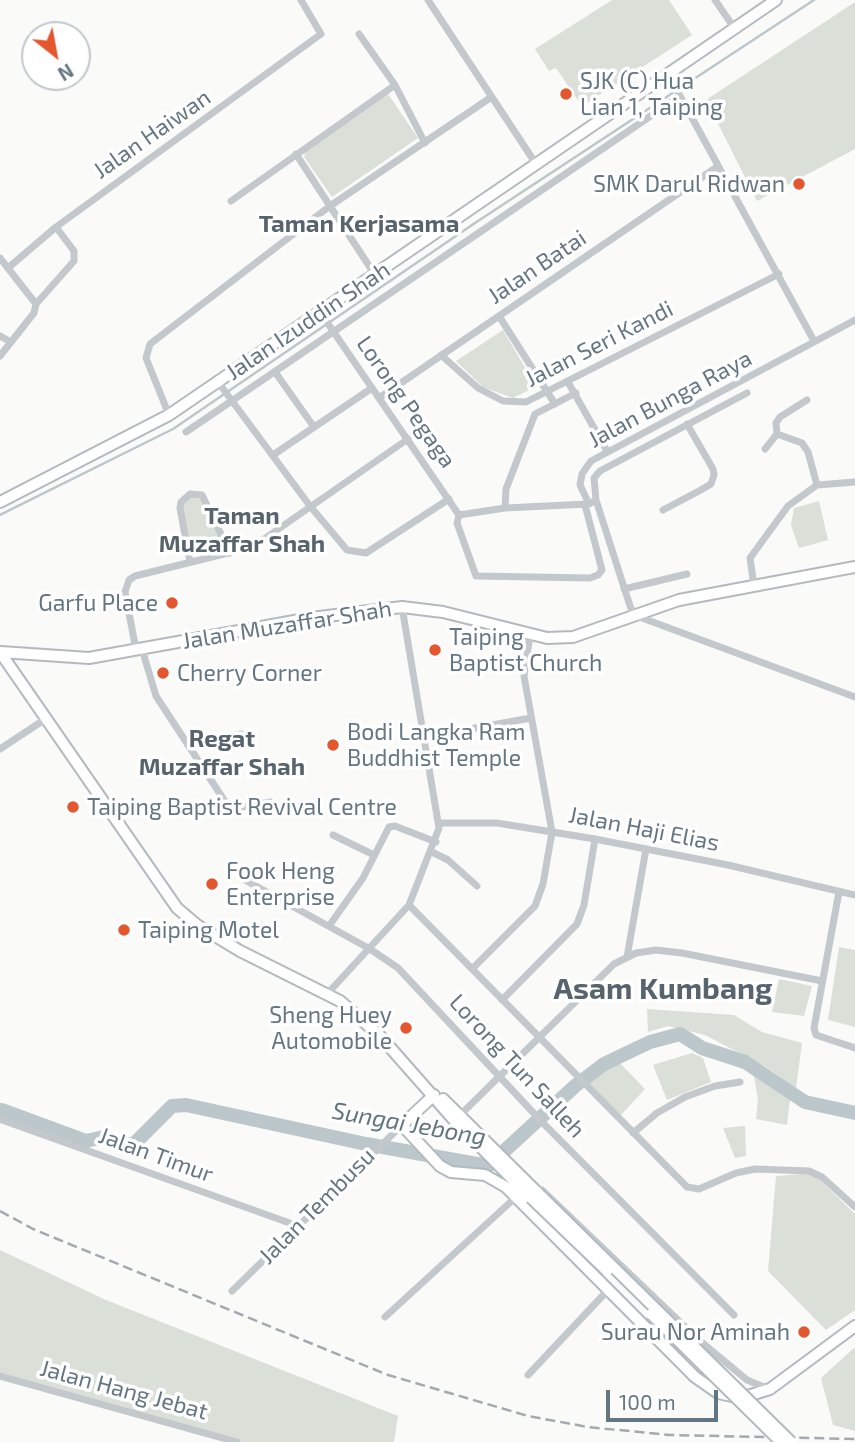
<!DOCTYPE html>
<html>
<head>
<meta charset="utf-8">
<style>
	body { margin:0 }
	#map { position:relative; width:855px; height:1442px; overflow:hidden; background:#fafaf8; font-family:"Exo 2",sans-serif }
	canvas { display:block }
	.north { position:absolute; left:21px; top:21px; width:70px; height:70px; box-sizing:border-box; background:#fff; border:2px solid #c1c8cd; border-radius:50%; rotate:149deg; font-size:19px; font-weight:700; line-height:28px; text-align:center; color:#657683 }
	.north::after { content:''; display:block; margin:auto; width:24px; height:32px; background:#e4572e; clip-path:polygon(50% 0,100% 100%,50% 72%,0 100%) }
	.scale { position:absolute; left:606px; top:1390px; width:112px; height:32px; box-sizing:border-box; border:4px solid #657683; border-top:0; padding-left:9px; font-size:21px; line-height:24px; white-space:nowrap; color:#657683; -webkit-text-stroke:5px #fff; paint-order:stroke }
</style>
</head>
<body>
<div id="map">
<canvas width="855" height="1442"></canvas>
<div class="north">N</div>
<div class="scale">100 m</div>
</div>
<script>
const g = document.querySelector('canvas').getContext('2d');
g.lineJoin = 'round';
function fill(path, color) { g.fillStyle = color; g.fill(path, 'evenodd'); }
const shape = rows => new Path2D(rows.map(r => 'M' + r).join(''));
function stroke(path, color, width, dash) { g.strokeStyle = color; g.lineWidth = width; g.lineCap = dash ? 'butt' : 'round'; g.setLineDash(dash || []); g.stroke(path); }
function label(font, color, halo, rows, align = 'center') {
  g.font = font + ' "Exo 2",sans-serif'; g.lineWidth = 7; g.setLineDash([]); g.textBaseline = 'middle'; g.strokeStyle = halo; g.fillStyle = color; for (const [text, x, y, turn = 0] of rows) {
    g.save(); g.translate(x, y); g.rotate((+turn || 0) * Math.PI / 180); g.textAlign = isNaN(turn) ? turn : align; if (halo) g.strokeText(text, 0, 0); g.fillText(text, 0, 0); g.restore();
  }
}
const green = shape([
	[612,0,669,0,692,35,582,106,556,68,549,71,535,49],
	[855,2,855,149,757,201,706,100],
	[388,94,418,138,332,197,304,157,306,150],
	[503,330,534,383,533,388,513,398,483,387,456,361],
	[198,496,205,504,221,542,196,552,191,548,182,512,183,505,189,497],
	[819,501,828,540,799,548,791,525,794,508],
	[839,947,855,950,855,1027,828,1020],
	[779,979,812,986,804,1016,772,1012],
	[647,1009,734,1015,762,1032,802,1043,796,1088,766,1067,705,1035,668,1026,648,1032],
	[692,1053,703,1058,711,1082,667,1100,653,1065],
	[619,1062,645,1089,620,1116,585,1083],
	[754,1076,790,1099,787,1125,756,1119,758,1100],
	[745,1126,746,1156,735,1158,723,1128],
	[813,1173,855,1214,855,1310,826,1330,768,1271,776,1176],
	[0,1250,106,1300,398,1416,394,1442,243,1442,0,1375],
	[854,1348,855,1349,855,1431,833,1425,821,1378]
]);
const stream = shape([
	[0,515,173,429,475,223,814,0]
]);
const river = shape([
	[0,1112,2,1110,86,1141,104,1137,130,1145,134,1144,172,1106,186,1105,366,1144,488,1166,575,1086,604,1064,650,1042,680,1034,702,1048,745,1062,805,1102,855,1113]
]);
const minor = shape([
	[428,0,536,164],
	[715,0,735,29],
	[359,34,395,85,425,143],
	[668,74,814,341],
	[296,154,375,275],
	[231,201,395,85],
	[0,258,36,304,34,313,0,356],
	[8,268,56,227,321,34,301,0],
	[36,304,74,261,74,251,56,227],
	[320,312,459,515],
	[499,316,555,404],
	[0,336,11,342],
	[441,355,478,388,503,401,526,402,779,274],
	[275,372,314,427],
	[218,382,310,506,347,550,366,553,449,499],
	[568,382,607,451],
	[747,393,600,471,594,478,596,500,630,606,634,615,855,697],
	[379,398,717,167],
	[169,415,146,358,150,344,330,206,490,98],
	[186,432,680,96],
	[777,434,776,423,780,417,807,400],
	[765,449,777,434,802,443,808,452,817,485],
	[273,455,372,388],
	[596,500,589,504,580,485,582,474,591,461,855,320],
	[505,508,506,489,535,414,576,393],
	[663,510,699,491,711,484,714,475,713,469,687,424],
	[459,515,457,523,476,576,590,578,598,575,602,570,585,505],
	[459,515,505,508,588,504],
	[190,562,180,508,181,502,190,494,202,495,230,553],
	[754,586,750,558,788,506,817,485,855,482],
	[624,589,687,574],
	[142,649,156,696,226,803,242,807,270,802],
	[136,650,125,592,129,580,135,576,236,551,264,539,408,439],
	[425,737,531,718],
	[188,745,241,734],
	[0,749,47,718],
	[439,823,497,823,595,839,728,865,855,895],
	[333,835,374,855],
	[432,852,448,860,477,886],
	[245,880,370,949,398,968,542,1122,734,1315],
	[839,892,814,1028,816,1035,855,1048],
	[409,905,687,1187,699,1189,736,1173,755,1169,809,1171,822,1177,855,1207],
	[329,926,363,878,389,827,395,826,436,842],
	[627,957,646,849],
	[472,969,535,906,543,884,552,832,524,676,530,635],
	[328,993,409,905,439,828,402,607],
	[502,1000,577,924,584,905,595,839],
	[457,1118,614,964,636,953,656,950,682,953,822,981],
	[2,1120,298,1226],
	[633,1133,657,1113,685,1097,715,1086,740,1082],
	[542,1190,700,1341,747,1380,769,1389],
	[232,1291,402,1125],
	[385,1317,516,1197],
	[528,1375,608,1290],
	[0,1376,237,1442]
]);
const secondary = shape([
	[0,502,169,415,776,0],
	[0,652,177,908,197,925,240,951,340,1001,380,1036,454,1120,531,1198],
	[1,652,89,658,311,618,402,607,443,612,547,638,573,637,679,600,855,567],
	[434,1095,402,1125,440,1166,451,1172,485,1175,506,1187,695,1377,718,1393,741,1398,770,1389,855,1326],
	[443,1099,537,1192]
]);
const rail = shape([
	[0,1211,33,1229,388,1375,528,1416,588,1427,669,1435,855,1439]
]);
const secondaryBridge = shape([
	[537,1192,791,1442],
	[531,1198,607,1271],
	[651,1314,779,1440]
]);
const markers = [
	[566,94,7,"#e4572e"],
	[799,184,7,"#e4572e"],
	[172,603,7,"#e4572e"],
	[435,650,7,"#e4572e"],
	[163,673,7,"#e4572e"],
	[333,745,7,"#e4572e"],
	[73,807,7,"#e4572e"],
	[212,884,7,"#e4572e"],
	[124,930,7,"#e4572e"],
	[406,1028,7,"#e4572e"],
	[804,1332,7,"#e4572e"]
];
const poiNames = [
	["SJK (C) Hua",580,81],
	["Lian 1, Taiping",580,107],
	["SMK Darul Ridwan",785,184,"right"],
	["Garfu Place",158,603,"right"],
	["Taiping",449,637],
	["Baptist Church",449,663],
	["Cherry Corner",177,673],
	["Bodi Langka Ram",347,732],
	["Buddhist Temple",347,758],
	["Taiping Baptist Revival Centre",87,807],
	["Fook Heng",226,871],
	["Enterprise",226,897],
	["Taiping Motel",138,930],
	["Sheng Huey",392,1015,"right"],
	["Automobile",392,1041,"right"],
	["Surau Nor Aminah",790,1332,"right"]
];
const streetNames = [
	["Jalan Haiwan",152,134,-35],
	["Jalan Batai",537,267,-34],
	["Jalan Izuddin Shah",308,321,-34],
	["Jalan Seri Kandi",599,344,-27],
	["Jalan Bunga Raya",670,399,-28],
	["Lorong Pegaga",406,402,55],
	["Jalan Muzaffar Shah",287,625,-9],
	["Jalan Haji Elias",644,829,11],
	["Lorong Tun Salleh",517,1066,47],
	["Jalan Timur",156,1155,20],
	["Jalan Tembusu",317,1206,-45],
	["Jalan Hang Jebat",124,1390,15]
];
const neighbourhoodNames = [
	["Taman Kerjasama",359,224],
	["Taman",242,516],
	["Muzaffar Shah",242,544],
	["Regat",222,739],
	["Muzaffar Shah",222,767]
];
const waterNames = [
	["Sungai Jebong",409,1124,10]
];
const districtNames = [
	["Asam Kumbang",663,989]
];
fill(green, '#dadfd7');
stroke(stream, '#bbc7cb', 2.5);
stroke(river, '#bbc7cb', 14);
stroke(secondary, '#b3babf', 14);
stroke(minor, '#c3c8cc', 7);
stroke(secondary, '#fff', 10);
stroke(rail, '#a2aab0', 2.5, [10, 5]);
stroke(secondaryBridge, '#b3babf', 14, []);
stroke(secondaryBridge, '#fff', 10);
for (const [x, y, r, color] of markers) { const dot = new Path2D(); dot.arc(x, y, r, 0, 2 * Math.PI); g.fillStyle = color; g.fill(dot); stroke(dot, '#fff', 2.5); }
label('23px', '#657683', '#fff', poiNames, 'left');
label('23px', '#657683', '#fff', streetNames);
label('bold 24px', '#57646e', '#fff', neighbourhoodNames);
label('italic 24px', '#60757c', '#fff', waterNames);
label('bold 30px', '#57646e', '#fff', districtNames);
</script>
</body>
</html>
